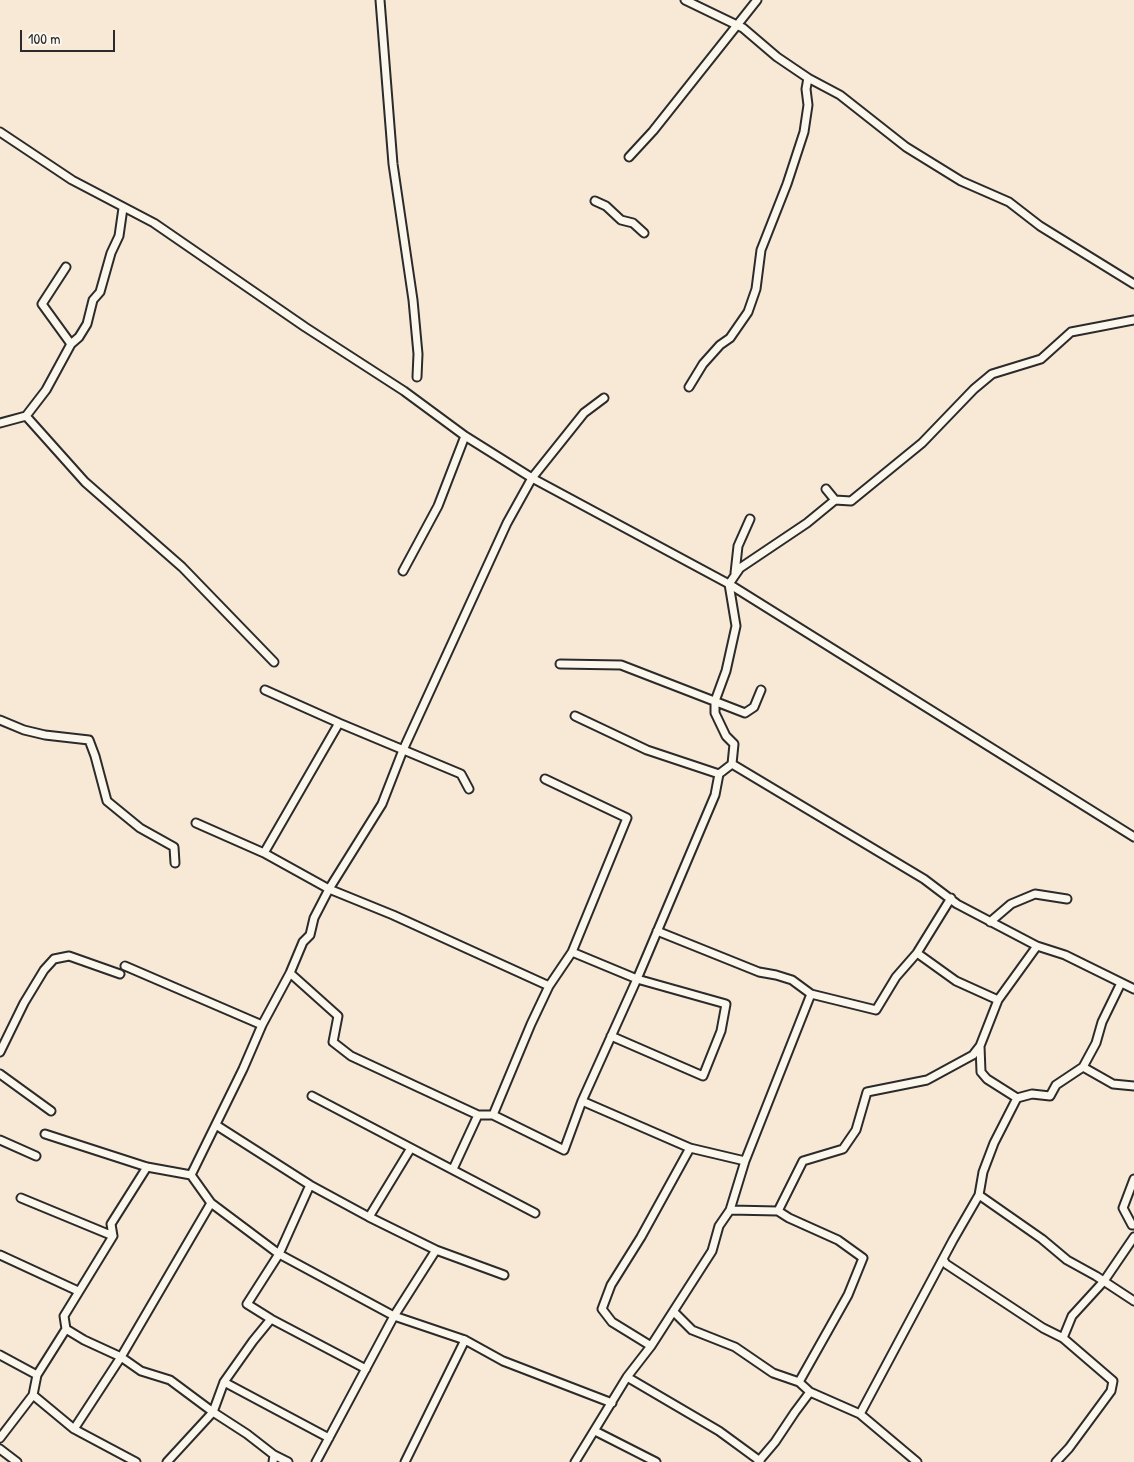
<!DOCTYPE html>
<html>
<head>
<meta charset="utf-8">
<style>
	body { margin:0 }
	#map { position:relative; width:1134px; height:1462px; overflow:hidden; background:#f8e9d6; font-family:"Patrick Hand",sans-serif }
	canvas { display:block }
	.scale { position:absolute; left:20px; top:30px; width:95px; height:22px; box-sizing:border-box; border:2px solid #2b2b2b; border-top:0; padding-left:6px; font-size:15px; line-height:18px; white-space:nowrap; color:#2b2b2b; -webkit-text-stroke:4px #fbf7ec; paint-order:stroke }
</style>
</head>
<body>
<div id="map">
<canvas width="1134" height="1462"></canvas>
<div class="scale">100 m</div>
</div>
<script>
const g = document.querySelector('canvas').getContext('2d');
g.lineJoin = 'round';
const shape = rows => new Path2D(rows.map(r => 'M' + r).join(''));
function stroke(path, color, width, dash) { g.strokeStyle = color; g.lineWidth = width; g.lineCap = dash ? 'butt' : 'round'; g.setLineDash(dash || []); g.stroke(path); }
const minor = shape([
	[380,0,393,164,413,300,418,354,417,377],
	[685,0,743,28,777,57,808,78,840,95,906,147,961,181,1009,202,1040,226,1134,284],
	[0,132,72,180,154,223,305,327,404,391,465,436,532,478,729,584,1134,837],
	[629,157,653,131,757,0],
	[595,201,606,206,621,220,633,223,644,233],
	[66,267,42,304,71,344],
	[689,387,703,364,720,345,730,338,748,312,756,289,761,250,787,184,804,132,808,105,806,89,808,78],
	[26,416,85,482,182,567,274,662],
	[0,423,26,416,46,390,71,344,79,337,87,324,93,300,100,292,111,253,119,236,123,208],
	[826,489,835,500,851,501,922,443,974,389,992,374,1041,359,1071,332,1134,320],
	[403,571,438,506,465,436],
	[735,573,738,546,750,519],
	[560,664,621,665,745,713,754,707,761,690],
	[265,690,339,723,461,774,469,789],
	[575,716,647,750,719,774],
	[0,720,24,730,45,735,89,740,95,756,107,801,140,828,174,847,175,863],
	[732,764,924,879,957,904,1037,946,1065,955,1134,989],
	[545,779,627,818,572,952],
	[196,823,264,853,329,889,393,915,549,986,572,952,637,979,726,1004,721,1031,703,1076,611,1036],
	[264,853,339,723],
	[990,922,1011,904,1035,894,1067,899],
	[657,931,759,972,776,975,792,980,811,994,876,1010,896,977,917,953,951,898],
	[917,953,956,981,998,1000],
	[125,966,262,1025],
	[290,973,338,1016,333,1042,351,1056,478,1115,493,1115,564,1150,582,1101,637,979,715,795,719,774,732,764,734,744,726,736,715,713,715,701,726,671,736,626,729,584,740,568,807,523,835,500],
	[0,1052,24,1003,44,970,54,959,69,956,120,974],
	[1083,1067,1113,1084,1134,1086],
	[0,1074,51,1111],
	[312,1096,535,1213],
	[1017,1098,987,1079,981,1072,980,1046,998,1000,1037,946],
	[582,1101,690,1148,745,1161],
	[493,1115,531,1024,549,986],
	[216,1125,310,1185,369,1217,436,1250,504,1275],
	[45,1134,147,1167,191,1175,211,1203,279,1254,394,1316,465,1340,503,1361,612,1403],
	[0,1140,36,1156],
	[453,1169,478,1115],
	[191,1175,243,1069,262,1025,290,973,303,942,310,935,314,918,329,889,382,804,403,750,507,523,532,478,584,413,604,398],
	[1134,1179,1123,1208,1132,1225,1134,1225],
	[310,1185,279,1254,247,1304,271,1319,366,1369],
	[979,1195,1042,1239,1067,1260,1096,1276,1134,1301],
	[21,1198,113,1236],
	[730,1210,778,1211,789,1218,838,1240,863,1258,848,1295,799,1382],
	[778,1211,803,1161,843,1149,856,1130,867,1092,927,1080,973,1055,980,1046],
	[369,1217,411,1148],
	[0,1255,78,1291],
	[943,1259,946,1264,1043,1328,1063,1338,1113,1381,1111,1391,1069,1448,1056,1462],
	[674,1312,692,1330,735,1347,773,1373,799,1382,810,1392,860,1414,917,1462],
	[66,1329,84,1340,121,1357,141,1371,170,1380,213,1412,247,1434,274,1455,273,1462],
	[1063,1338,1072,1316,1104,1281,1134,1237],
	[651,1346,612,1322,602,1309,611,1285,641,1237,690,1148],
	[0,1355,37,1375],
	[627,1377,719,1431,760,1461],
	[224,1382,329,1438],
	[33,1395,74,1429,136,1462],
	[860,1414,953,1240,979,1195,983,1172,994,1143,1017,1098,1032,1094,1050,1096,1056,1085,1083,1067,1096,1043,1102,1022,1121,983],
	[74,1429,121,1357,211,1203],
	[595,1431,656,1462],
	[0,1438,33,1395,37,1375,66,1329,64,1316,113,1236,111,1224,147,1167],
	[0,1449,17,1462],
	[274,1455,288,1462],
	[167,1462,213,1412,224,1382,253,1341,271,1319],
	[316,1462,394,1316,436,1250],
	[405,1462,465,1340],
	[575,1462,627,1377,651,1346,712,1251,719,1226,730,1210,745,1161,811,994],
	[758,1462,775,1442,795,1412,810,1392]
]);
stroke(minor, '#2b2b2b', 11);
stroke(minor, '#fbf7ec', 7);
</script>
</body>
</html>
